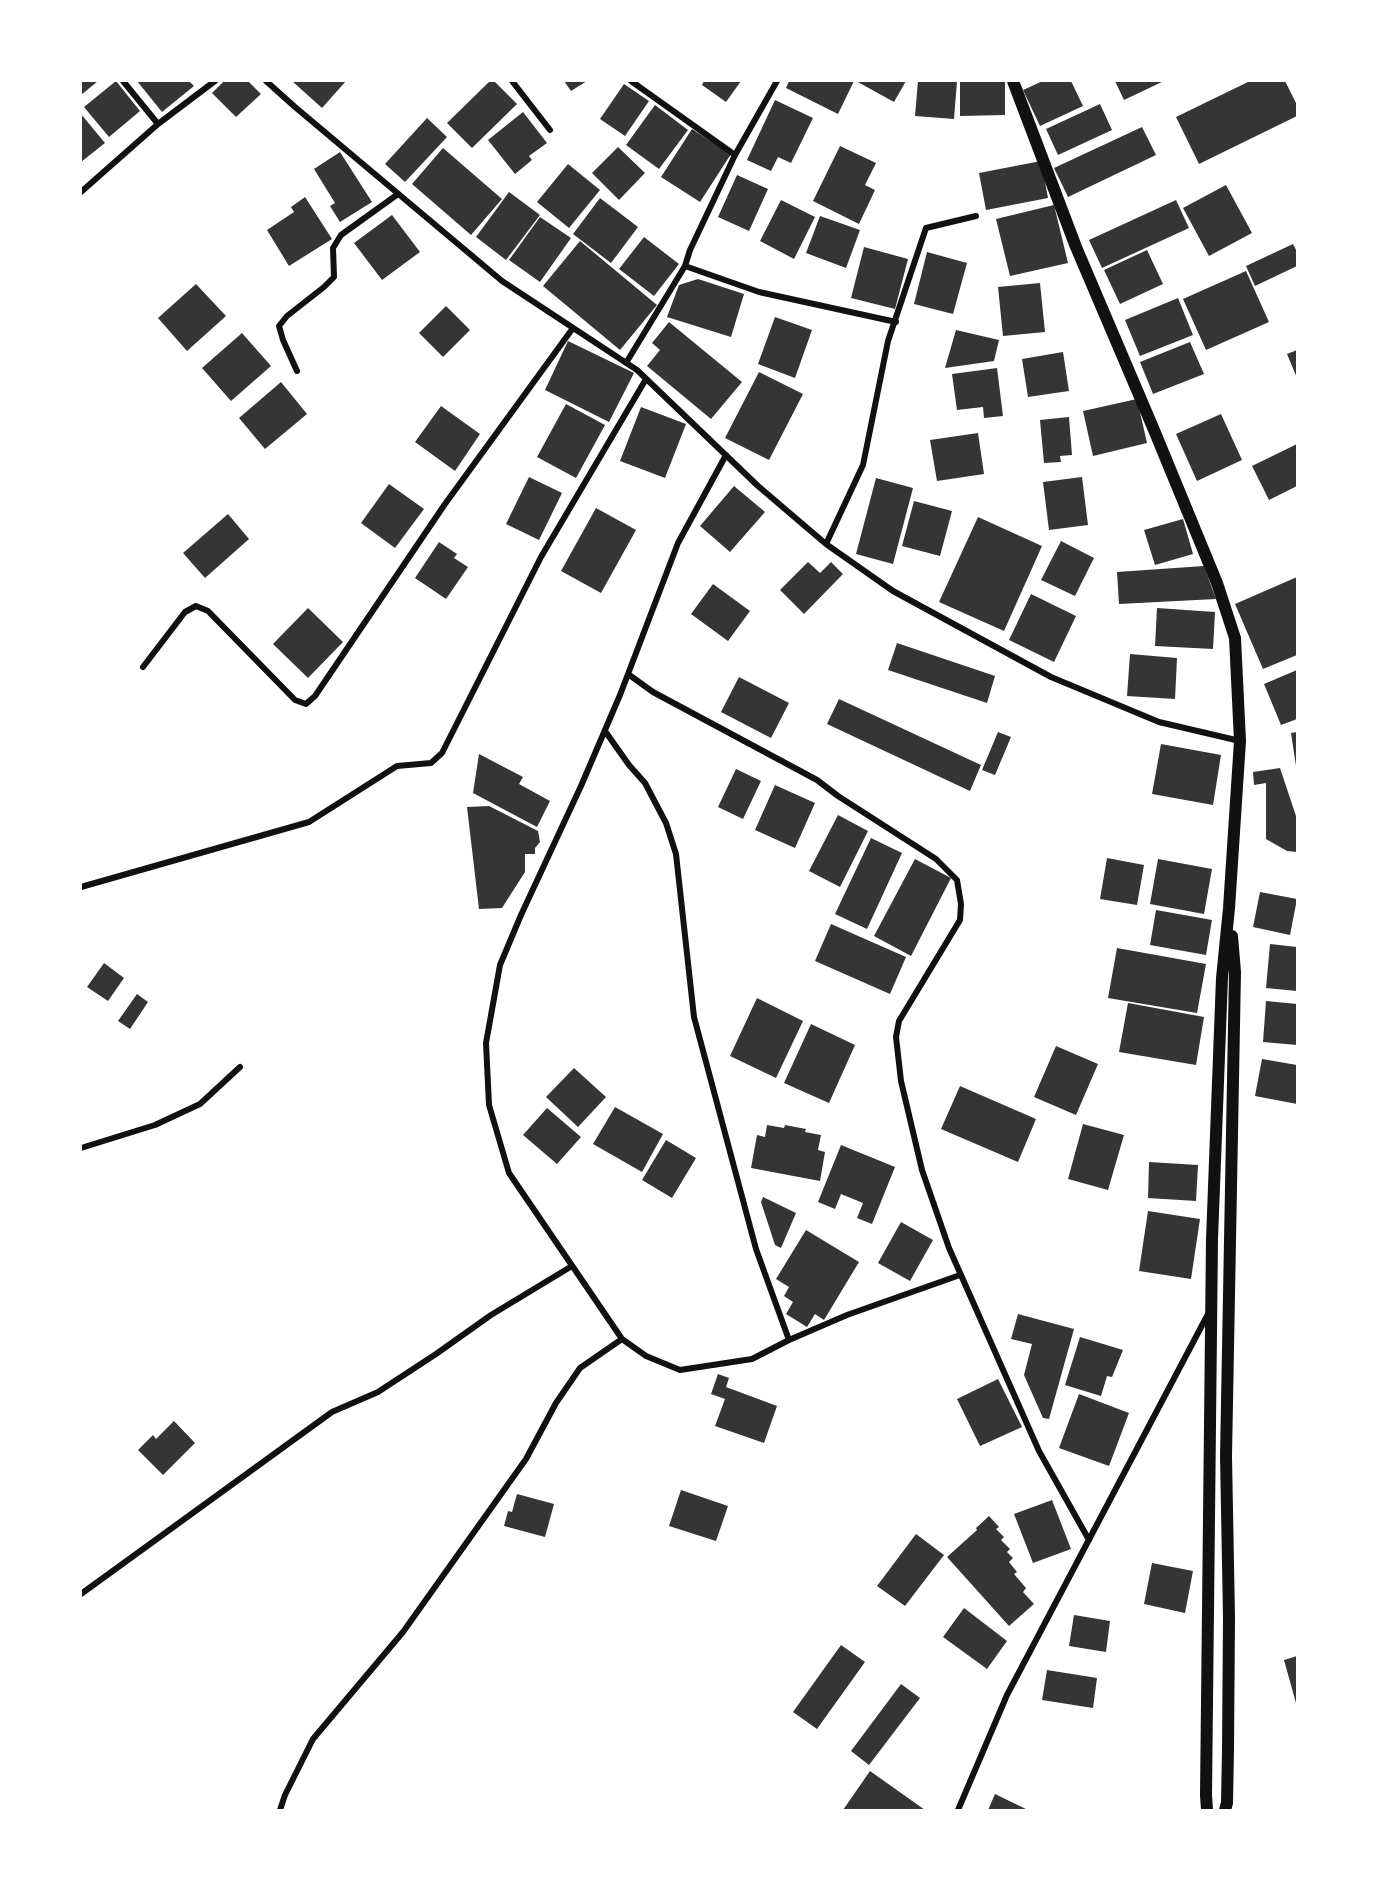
<!DOCTYPE html>
<html>
<head>
<meta charset="utf-8">
<style>
	body { margin:0 }
	#map { position:relative; width:1378px; height:1891px; overflow:hidden; background:#fff; font-family:Roboto,sans-serif }
	canvas { display:block }
	.frame { position:absolute; inset:0; border:82px solid #fff; pointer-events:none }
</style>
</head>
<body>
<div id="map">
<canvas width="1378" height="1891"></canvas>
<div class="frame"></div>
</div>
<script>
const g = document.querySelector('canvas').getContext('2d');
g.lineJoin = 'round';
function fill(path, color) { g.fillStyle = color; g.fill(path, 'evenodd'); }
const shape = rows => new Path2D(rows.map(r => 'M' + r).join(''));
function stroke(path, color, width, dash) { g.strokeStyle = color; g.lineWidth = width; g.lineCap = dash ? 'butt' : 'round'; g.setLineDash(dash || []); g.stroke(path); }
const building = shape([
	[81,81,98,81,81,95],
	[116,81,140,111,109,137,84,107],
	[137,81,189,81,194,86,162,112],
	[224,81,248,81,261,94,236,117,212,93],
	[292,81,346,81,322,108],
	[490,81,494,81,517,104,472,148,447,123],
	[564,81,587,81,571,91],
	[704,81,741,81,726,102,702,85],
	[789,81,854,81,838,114,786,88],
	[856,81,906,81,894,102],
	[918,81,957,81,954,119,915,116],
	[960,81,1005,81,1005,115,960,116],
	[1043,81,1071,81,1083,106,1040,126,1023,90],
	[1115,81,1164,81,1124,100],
	[1250,81,1285,81,1297,105,1297,116,1199,164,1176,117],
	[624,84,649,101,625,136,600,119],
	[775,100,813,118,791,163,778,157,771,171,747,160],
	[1100,104,1112,130,1058,155,1046,129],
	[655,105,688,130,659,169,626,145],
	[523,112,547,143,529,156,532,160,515,174,488,140],
	[81,114,105,143,81,162],
	[427,118,447,137,405,182,385,164],
	[1142,127,1156,155,1068,197,1054,168],
	[692,129,731,154,700,202,661,177],
	[840,146,876,163,865,185,875,190,859,224,813,201],
	[618,147,645,173,619,200,592,173],
	[443,148,502,199,471,235,412,184],
	[340,152,372,202,340,222,330,206,335,203,314,169],
	[1041,161,1048,198,986,210,979,173],
	[568,164,600,190,569,228,537,202],
	[737,175,768,189,749,231,718,217],
	[1226,185,1252,233,1209,256,1183,208],
	[509,192,540,215,506,260,476,237],
	[305,197,332,239,289,266,267,230,294,212,291,207],
	[600,198,638,227,611,263,573,234],
	[781,200,815,217,794,259,760,241],
	[1176,200,1189,228,1102,268,1089,240],
	[1054,205,1068,263,1010,276,996,219],
	[392,215,420,252,382,280,354,243],
	[820,216,860,230,846,268,806,253],
	[540,217,571,238,540,282,509,260],
	[644,237,679,264,654,296,619,269],
	[580,241,657,305,620,350,543,286],
	[1293,244,1297,252,1297,266,1255,286,1246,266],
	[864,247,908,259,895,309,851,298],
	[1147,250,1163,284,1120,304,1104,270],
	[927,252,967,263,953,314,914,304],
	[1246,271,1269,322,1206,350,1183,299],
	[698,279,744,294,731,337,667,317,679,285],
	[1040,283,1045,332,1003,336,998,287],
	[196,284,226,316,187,351,158,318],
	[1178,298,1193,335,1140,356,1125,320],
	[446,306,470,330,443,357,419,333],
	[775,317,812,330,795,378,758,364],
	[669,322,742,382,711,419,647,366,660,350,652,343],
	[956,330,999,340,994,361,945,368],
	[242,333,271,366,231,401,202,368],
	[568,341,634,373,609,422,545,390],
	[1190,342,1204,374,1153,394,1140,362],
	[1297,350,1297,378,1287,354],
	[1063,352,1069,391,1028,397,1022,359],
	[997,368,1003,416,984,418,983,407,957,410,952,374],
	[759,372,803,394,769,460,725,438],
	[281,382,307,414,265,449,239,418],
	[1137,399,1147,443,1093,456,1083,411],
	[566,404,605,425,576,478,537,457],
	[441,406,480,434,455,471,415,442],
	[641,407,686,424,665,478,620,461],
	[1221,414,1242,460,1197,481,1176,434],
	[1069,417,1072,455,1060,456,1061,462,1044,463,1040,420],
	[978,433,984,474,937,481,930,440],
	[1297,444,1297,486,1269,500,1252,466],
	[529,477,562,493,539,540,506,524],
	[1082,477,1088,525,1049,530,1043,482],
	[876,478,913,488,893,564,856,554],
	[389,484,424,509,395,548,361,523],
	[734,486,765,512,730,552,700,526],
	[914,501,952,511,940,556,902,546],
	[596,508,636,530,601,593,561,571],
	[228,514,249,539,205,578,183,553],
	[978,517,1042,546,1004,631,939,602],
	[1183,519,1193,554,1155,565,1144,530],
	[1061,541,1094,558,1075,596,1041,580],
	[439,542,457,554,454,558,468,567,446,599,415,578],
	[808,562,820,573,831,562,843,574,804,614,780,590],
	[1204,566,1216,599,1119,604,1117,572],
	[1297,577,1297,655,1263,669,1235,604],
	[713,584,750,611,728,641,691,614],
	[1031,594,1076,616,1054,662,1009,640],
	[308,608,343,642,308,678,273,644],
	[1157,608,1215,612,1213,649,1155,646],
	[897,643,995,676,987,703,888,670],
	[1130,654,1177,658,1175,699,1127,696],
	[1297,670,1297,719,1281,725,1264,684],
	[739,677,789,703,771,738,721,712],
	[839,699,981,765,970,791,827,724],
	[998,732,1011,737,995,775,982,770],
	[1297,732,1297,766,1296,766,1291,733],
	[1161,744,1221,755,1213,805,1152,794],
	[479,754,523,777,519,784,550,801,537,827,473,793],
	[1280,768,1297,819,1297,852,1287,851,1266,839,1266,783,1254,785,1253,772],
	[736,769,761,781,743,819,718,807],
	[775,785,815,803,795,848,755,830],
	[489,806,538,831,540,842,535,848,535,854,525,854,525,872,502,908,479,909,467,807],
	[838,815,868,831,840,887,809,871],
	[871,838,902,853,867,929,835,914],
	[1107,858,1144,865,1137,905,1100,899],
	[915,859,951,878,911,956,874,936],
	[1158,859,1212,869,1204,914,1150,904],
	[1260,892,1297,899,1290,935,1253,927],
	[1156,910,1212,920,1206,955,1150,945],
	[831,924,906,957,890,994,815,961],
	[1270,944,1297,947,1297,991,1266,988],
	[1117,948,1206,964,1197,1013,1108,998],
	[104,963,124,978,108,1001,87,987],
	[137,994,148,1002,130,1029,118,1021],
	[757,998,803,1021,776,1078,730,1056],
	[1266,1001,1297,1004,1297,1045,1263,1042],
	[1128,1003,1204,1017,1196,1065,1119,1052],
	[811,1024,855,1045,829,1103,784,1083],
	[1056,1046,1098,1064,1076,1115,1034,1097],
	[1262,1059,1297,1065,1297,1104,1255,1096],
	[574,1068,606,1097,578,1127,546,1097],
	[960,1086,1036,1119,1018,1162,941,1129],
	[615,1107,663,1134,642,1172,593,1144],
	[547,1108,581,1137,557,1164,523,1135],
	[1083,1124,1124,1135,1108,1190,1068,1179],
	[767,1125,784,1128,785,1125,806,1129,805,1132,821,1135,818,1150,825,1152,820,1181,751,1168,757,1135,765,1137],
	[666,1140,696,1158,672,1198,642,1180],
	[841,1145,895,1167,872,1224,857,1218,863,1203,841,1194,835,1209,818,1202],
	[1149,1162,1198,1165,1196,1201,1148,1198],
	[763,1197,796,1213,781,1248,775,1245,761,1202],
	[1148,1211,1200,1219,1191,1279,1139,1271],
	[901,1222,933,1240,910,1281,878,1263],
	[806,1230,859,1262,824,1320,815,1314,807,1327,786,1314,793,1302,784,1296,789,1287,776,1279],
	[1018,1314,1074,1329,1049,1419,1043,1418,1024,1375,1032,1344,1011,1339],
	[1080,1337,1123,1350,1112,1377,1107,1376,1101,1396,1065,1385],
	[718,1374,729,1378,726,1387,777,1406,764,1443,715,1426,725,1399,711,1394],
	[998,1379,1022,1427,980,1446,957,1399],
	[1079,1394,1129,1413,1109,1466,1059,1448],
	[174,1421,195,1443,163,1475,138,1450,153,1435,156,1439],
	[681,1490,728,1506,716,1541,669,1526],
	[517,1494,554,1504,545,1537,504,1526,508,1511,512,1512],
	[1052,1500,1071,1549,1033,1563,1014,1514],
	[989,1516,999,1527,996,1529,1004,1537,1001,1540,1010,1549,1007,1552,1013,1558,1009,1562,1017,1572,1014,1574,1026,1588,1023,1592,1034,1604,1009,1626,947,1557,977,1530,976,1528],
	[916,1534,944,1555,905,1606,877,1586],
	[1152,1563,1193,1571,1185,1613,1144,1604],
	[964,1608,1007,1641,987,1669,943,1637],
	[1074,1615,1110,1621,1106,1652,1069,1646],
	[841,1645,865,1662,817,1729,793,1712],
	[1297,1656,1297,1703,1296,1703,1284,1660],
	[1047,1670,1097,1678,1093,1708,1042,1700],
	[901,1684,920,1698,869,1765,851,1751],
	[870,1771,925,1810,843,1810],
	[995,1794,1028,1810,988,1810]
]);
const minor = shape([
	[123,81,158,124],
	[266,81,295,107,502,281,637,370,758,486,826,544,893,591,1051,677,1159,722,1240,741],
	[512,81,550,130],
	[631,81,735,155,777,81],
	[735,155,690,250,685,266,759,292,896,322],
	[81,192,158,124,215,81],
	[626,363,685,266],
	[297,371,283,340,279,326,287,316,324,287,334,277,333,248,341,235,398,194],
	[726,455,678,543,620,695,581,786,521,915,500,965,486,1043,489,1105,509,1173,622,1339,646,1356,680,1370,752,1359,789,1340],
	[826,544,863,465,888,341,926,228,976,216],
	[143,667,185,612,196,606,208,611,295,700,306,704,315,696,445,504,573,328],
	[628,674,653,692,817,780,838,796,936,859,957,880,961,904,960,920,899,1021,896,1037,901,1081,922,1170,949,1248,1039,1451,1089,1540],
	[605,731,629,765,645,783,666,823,676,854,694,1017,756,1249,789,1340,847,1315,960,1275],
	[81,887,309,822,397,766,431,763,442,753,541,557,646,379],
	[81,1148,155,1125,200,1104,240,1067],
	[81,1594,332,1412,378,1392,436,1354,491,1315,572,1266],
	[280,1810,285,1795,313,1739,403,1632,526,1459,556,1403,580,1368,622,1339],
	[958,1810,1007,1695,1208,1314]
]);
const secondary = shape([
	[1013,81,1076,247,1154,430,1217,583,1235,638,1240,741,1229,908,1222,978,1212,1239,1206,1795,1207,1810],
	[1225,1810,1227,1803,1228,1750,1229,1617,1226,1456,1235,972,1232,936]
]);
fill(building, '#353535');
stroke(minor, '#111', 6);
stroke(secondary, '#111', 12);
</script>
</body>
</html>
